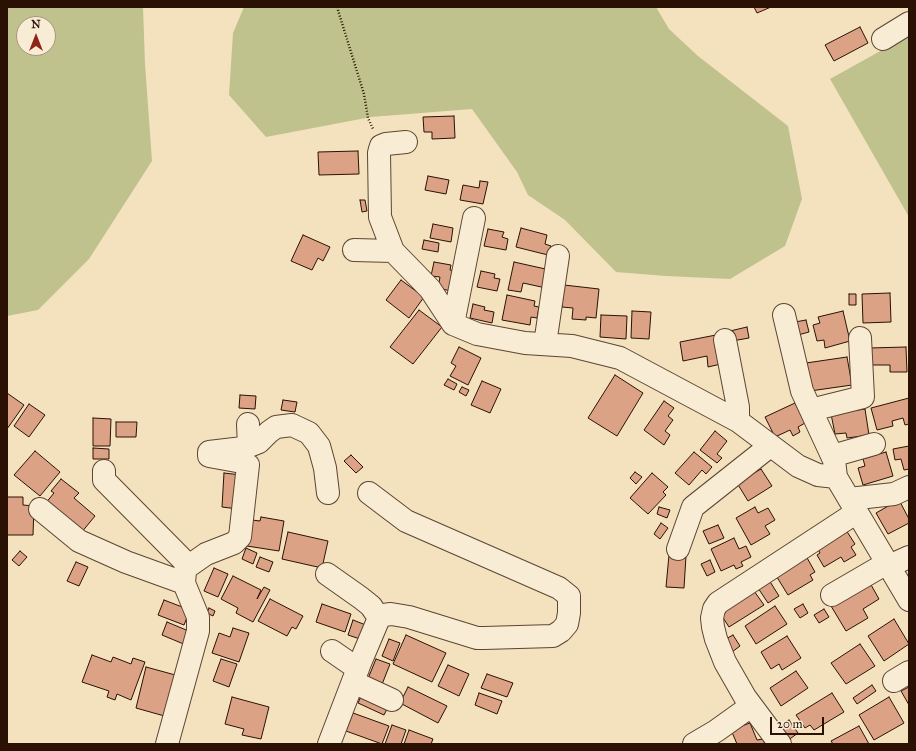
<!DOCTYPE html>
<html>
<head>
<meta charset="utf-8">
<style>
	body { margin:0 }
	#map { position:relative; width:916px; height:751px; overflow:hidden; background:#f4e2be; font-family:"IM FELL Great Primer",serif }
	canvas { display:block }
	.frame { position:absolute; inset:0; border:8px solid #2a1104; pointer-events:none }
	.north { position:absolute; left:16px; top:16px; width:40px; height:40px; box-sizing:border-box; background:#f8ecd5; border:1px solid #a69481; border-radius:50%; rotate:0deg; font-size:11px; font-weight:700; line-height:16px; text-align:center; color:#2a1104 }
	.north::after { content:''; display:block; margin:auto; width:14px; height:18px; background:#8f2418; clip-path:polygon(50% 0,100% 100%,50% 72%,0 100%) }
	.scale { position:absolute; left:770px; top:717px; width:54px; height:18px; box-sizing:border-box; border:2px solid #2a1104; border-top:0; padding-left:5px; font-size:12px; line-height:14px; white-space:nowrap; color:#2a1104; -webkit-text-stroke:3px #f8ecd5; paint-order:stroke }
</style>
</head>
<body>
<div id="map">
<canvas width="916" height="751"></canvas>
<div class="frame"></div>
<div class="north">N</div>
<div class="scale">20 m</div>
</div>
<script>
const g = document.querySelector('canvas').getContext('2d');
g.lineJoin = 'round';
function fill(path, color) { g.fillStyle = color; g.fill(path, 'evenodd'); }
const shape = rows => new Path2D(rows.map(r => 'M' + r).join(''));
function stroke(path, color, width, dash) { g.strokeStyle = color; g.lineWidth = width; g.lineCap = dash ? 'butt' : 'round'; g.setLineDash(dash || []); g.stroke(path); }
const green = shape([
	[7,7,143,7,145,64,152,161,89,259,38,310,7,316],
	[24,24,48,24,48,48,24,48],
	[244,7,656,7,669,29,698,56,788,126,802,199,785,246,730,279,666,276,616,272,565,220,528,195,517,172,472,109,371,117,266,137,229,95,233,33],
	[909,35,909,217,830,79]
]);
const building = shape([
	[754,7,771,7,757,13,754,7],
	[860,27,868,43,834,61,825,45,860,27],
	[454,116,455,138,432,139,432,132,424,132,423,117,454,116],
	[358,151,359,174,319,175,318,152,358,151],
	[428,176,449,180,446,194,425,190,428,176],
	[480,181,488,182,483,204,460,200,463,185,479,188,480,181],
	[360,200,365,200,367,211,362,212,360,200],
	[433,224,453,228,451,242,430,238,433,224],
	[521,228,547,235,545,244,551,246,548,255,516,247,521,228],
	[488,229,504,232,502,237,508,239,506,250,484,246,488,229],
	[303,235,330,247,323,261,318,258,312,270,291,261,303,235],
	[424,240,439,243,438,252,422,249,424,240],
	[434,262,451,265,450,270,455,271,451,291,438,288,440,277,431,276,434,262],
	[514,262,550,270,546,288,523,283,521,292,508,290,514,262],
	[481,271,495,274,494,278,500,279,497,291,477,287,481,271],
	[401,280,424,297,409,318,386,300,401,280],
	[564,285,599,289,596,318,586,317,586,320,572,319,573,308,562,307,564,285],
	[890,293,891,322,863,323,862,294,890,293],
	[849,294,856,294,856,305,849,305,849,294],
	[507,295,535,301,534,306,539,307,537,318,531,317,530,325,502,320,507,295],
	[473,304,485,307,484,310,494,312,492,323,470,318,473,304],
	[419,310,442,327,413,364,390,347,419,310],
	[632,311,651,312,649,339,631,338,632,311],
	[843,311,850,341,825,348,824,340,817,341,813,325,820,323,818,317,843,311],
	[601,315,627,316,626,339,600,337,601,315],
	[806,320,809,332,798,335,795,322,806,320],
	[747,327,749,338,732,341,730,331,747,327],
	[716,335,721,364,708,367,707,356,683,361,680,342,716,335],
	[459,347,481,358,468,385,450,376,456,366,451,363,459,347],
	[906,347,907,372,890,372,890,365,870,365,869,348,906,347],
	[847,357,852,385,810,391,806,363,847,357],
	[615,375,643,393,617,436,588,418,615,375],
	[448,379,457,384,454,390,444,385,448,379],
	[482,381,501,389,490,413,471,405,482,381],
	[462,387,469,390,466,396,459,392,462,387],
	[7,393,24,405,7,429,7,393],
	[240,395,256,396,255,409,239,408,240,395],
	[909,398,909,424,905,425,903,418,892,421,893,426,877,430,871,408,909,398],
	[283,400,297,402,295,412,281,410,283,400],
	[664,401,674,408,668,416,673,420,665,431,670,435,664,445,644,430,664,401],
	[795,403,805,423,798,427,800,432,793,436,790,430,775,437,765,417,795,403],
	[29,404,45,415,29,437,14,426,29,404],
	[865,409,869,435,847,438,846,433,835,434,831,414,865,409],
	[93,418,111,419,110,446,93,446,93,418],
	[116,422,137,422,136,437,116,437,116,422],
	[715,431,727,441,717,454,722,458,717,463,700,450,715,431],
	[909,446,909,469,904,470,901,459,895,460,893,449,909,446],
	[93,448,109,449,109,459,93,459,93,448],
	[35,451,60,472,40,496,14,475,35,451],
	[694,452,712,467,706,474,702,470,689,485,675,473,694,452],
	[886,452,893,476,863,485,858,468,865,466,863,459,886,452],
	[351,455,363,467,356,473,344,461,351,455],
	[761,469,772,486,748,501,737,483,761,469],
	[635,472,642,477,636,484,630,478,635,472],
	[224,473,241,475,238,509,222,507,224,473],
	[652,473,668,487,663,492,666,495,648,514,630,498,652,473],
	[61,479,79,493,74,498,95,516,81,533,45,504,54,493,51,491,61,479],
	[7,497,23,497,23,505,34,506,33,535,7,535,7,497],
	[899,500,909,519,909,523,888,534,876,513,899,500],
	[659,507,670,510,667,518,657,514,659,507],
	[755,507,758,513,768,508,775,520,765,526,770,534,751,545,736,518,755,507],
	[261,517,284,521,279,551,247,546,252,520,260,521,261,517],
	[661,523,668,528,660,539,654,534,661,523],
	[718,525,724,538,709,544,703,531,718,525],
	[846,530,855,544,851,547,856,555,844,562,841,557,824,567,817,555,820,553,817,547,846,530],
	[288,532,328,541,322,568,282,559,288,532],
	[734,538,739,549,746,546,751,557,741,562,743,566,736,569,734,565,721,571,711,549,734,538],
	[246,548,257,553,253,564,242,559,246,548],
	[20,551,27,557,19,566,12,560,20,551],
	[669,555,686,556,684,588,666,587,669,555],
	[806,556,815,572,810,575,813,580,788,595,775,574,806,556],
	[260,557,273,562,269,572,256,567,260,557],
	[710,560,715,572,707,576,701,564,710,560],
	[76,562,88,567,79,586,67,581,76,562],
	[214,568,228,574,218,597,204,591,214,568],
	[233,576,261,590,257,599,264,587,270,590,253,622,236,613,238,608,221,599,233,576],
	[769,580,779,596,768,603,758,588,769,580],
	[870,583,879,599,863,609,868,618,846,631,831,606,870,583],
	[754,591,764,605,729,627,720,613,754,591],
	[270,599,303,616,296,629,292,627,287,636,258,621,270,599],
	[164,600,190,610,184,625,158,615,164,600],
	[322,604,351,614,345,632,316,622,322,604],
	[803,604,808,613,800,618,794,609,803,604],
	[775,606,787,624,756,644,745,626,775,606],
	[209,608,215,611,213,616,207,613,209,608],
	[824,609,829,617,819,623,814,615,824,609],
	[894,619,909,644,884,661,868,636,894,619],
	[353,620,371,627,366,641,348,635,353,620],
	[167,622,191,632,186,645,162,635,167,622],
	[233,628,249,633,239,662,212,653,219,633,230,637,233,628],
	[406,635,446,653,432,682,393,664,406,635],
	[733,635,740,646,732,652,724,640,733,635],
	[787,636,801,658,782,670,779,664,771,669,761,652,787,636],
	[389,639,400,643,393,661,382,656,389,639],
	[860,644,875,666,846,684,831,663,860,644],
	[92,655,111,662,113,657,131,664,133,658,145,662,131,700,117,694,115,700,107,697,109,691,82,682,92,655],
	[221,659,237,664,229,687,213,681,221,659],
	[376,659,390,664,381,687,367,681,376,659],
	[448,665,469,674,459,696,438,686,448,665],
	[146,667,179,676,168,717,136,708,146,667],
	[796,671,808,688,781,706,770,688,796,671],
	[487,674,513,683,507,697,481,688,487,674],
	[872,685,876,691,857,704,853,698,872,685],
	[408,687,447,706,438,723,400,703,408,687],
	[909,687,909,705,901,691,909,687],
	[363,692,389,705,384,715,358,703,363,692],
	[479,693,502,701,497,714,475,705,479,693],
	[832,693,844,712,814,730,810,725,805,728,796,715,832,693],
	[232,697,269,707,261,739,242,735,244,729,225,724,232,697],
	[889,697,904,723,874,740,859,715,889,697],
	[353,713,389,726,382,744,346,731,353,713],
	[789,720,798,733,787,741,778,727,789,720],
	[750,723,757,740,763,739,765,744,737,744,731,730,750,723],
	[392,725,406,730,401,744,385,744,392,725],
	[859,726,869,744,833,744,831,741,859,726],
	[409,730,433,739,431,744,404,744,409,730]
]);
const path = shape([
	[337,7,364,94,368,118,373,129]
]);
const minor = shape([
	[883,39,909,23],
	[406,142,386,144,381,146,380,149,379,153,380,217,393,251,430,289,453,324,477,334,525,343,572,346,620,358,738,421,798,466,818,475,836,477,909,600],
	[354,250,393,251],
	[784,315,802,391,834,460,836,477],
	[453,324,474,218],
	[725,340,738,407,738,421],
	[545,344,558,256],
	[811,410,863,397,860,338],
	[248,424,249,446],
	[832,456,874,444],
	[104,471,104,480,189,566],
	[849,499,894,494,909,487],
	[40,509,79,541,126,562,184,583],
	[678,549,693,507,770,446],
	[889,566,909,557],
	[327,574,361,598,371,606,379,618],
	[832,595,887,563],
	[332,651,358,669],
	[894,681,909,672],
	[353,682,392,700],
	[167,744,198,631,198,617,184,583,185,571,186,568,206,554,234,543,240,537,248,465,242,462,209,456,209,452,243,448,249,446,259,442,269,432,276,427,292,425,309,433,319,446,325,468,328,493],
	[329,744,360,663,379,618,384,615,391,614,409,617,477,638,484,638,553,636,561,631,567,624,569,613,569,596,559,588,406,521,369,493],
	[694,744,716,731,751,706],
	[780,744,745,697,725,662,716,639,713,627,712,618,714,609,718,603,857,512]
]);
fill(green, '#c0c28e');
fill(building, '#dca286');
stroke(building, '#2a1104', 1);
stroke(minor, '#5c4532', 24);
stroke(path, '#2a1104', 2.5, [1, 2]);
stroke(minor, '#f8ecd5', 22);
</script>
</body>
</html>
